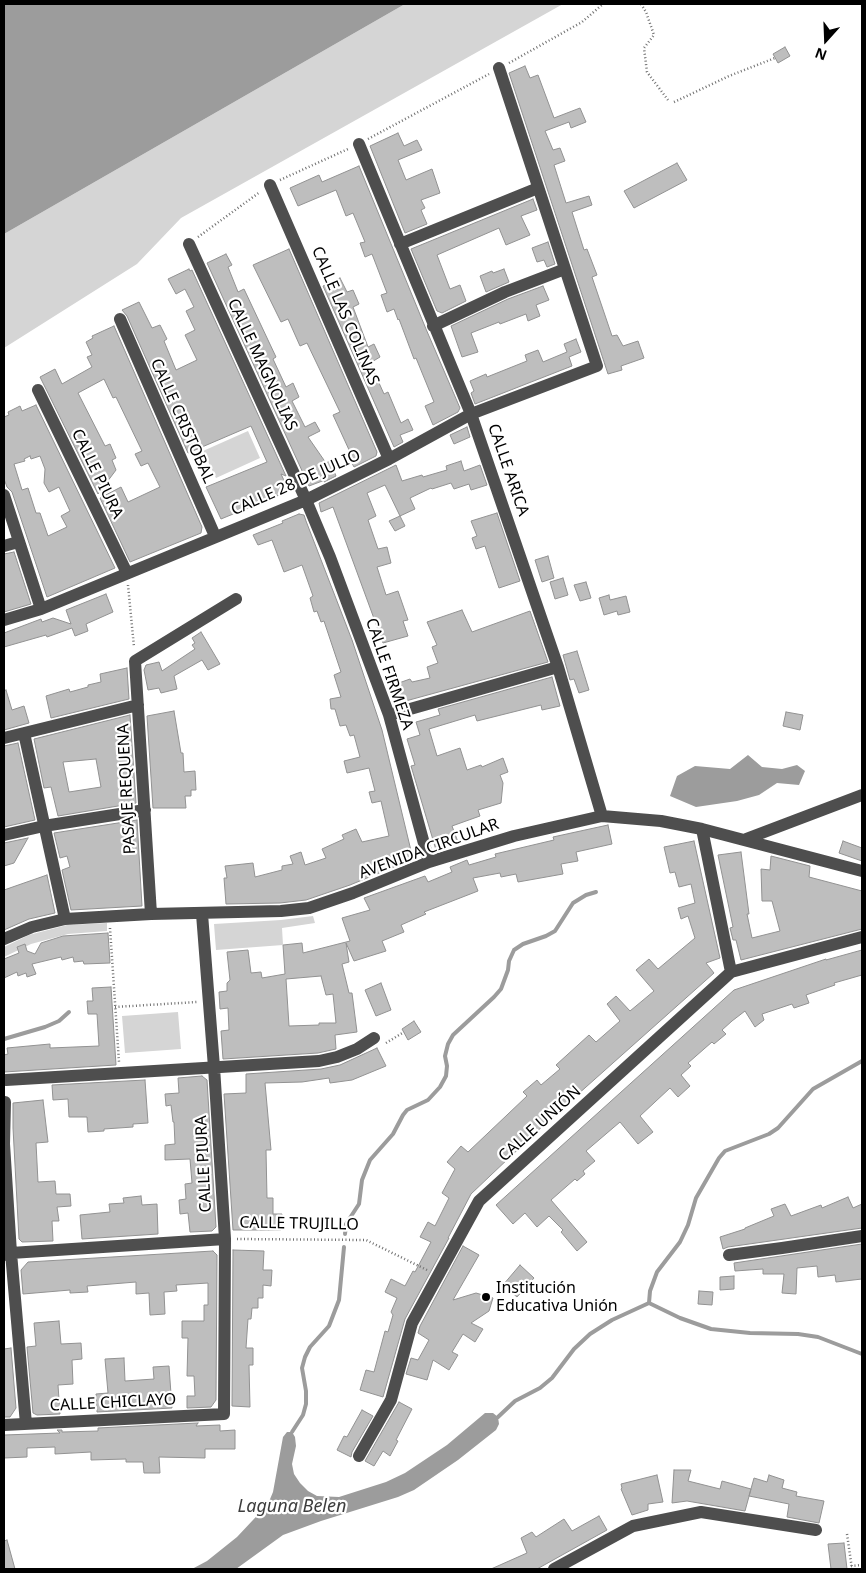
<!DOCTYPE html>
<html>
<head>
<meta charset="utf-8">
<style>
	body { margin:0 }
	#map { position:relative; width:866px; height:1573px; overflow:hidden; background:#fff; font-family:"Noto Sans",sans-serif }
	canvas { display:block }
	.frame { position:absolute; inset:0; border:5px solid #000; pointer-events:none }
	.north { position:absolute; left:801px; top:15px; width:50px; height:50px; -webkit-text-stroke:4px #fff; paint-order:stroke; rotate:200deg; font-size:14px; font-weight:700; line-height:20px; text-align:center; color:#000 }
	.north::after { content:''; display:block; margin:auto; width:18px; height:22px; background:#000; clip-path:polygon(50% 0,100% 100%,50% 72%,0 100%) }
</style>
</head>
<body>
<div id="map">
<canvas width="866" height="1573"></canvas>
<div class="frame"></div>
<div class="north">N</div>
</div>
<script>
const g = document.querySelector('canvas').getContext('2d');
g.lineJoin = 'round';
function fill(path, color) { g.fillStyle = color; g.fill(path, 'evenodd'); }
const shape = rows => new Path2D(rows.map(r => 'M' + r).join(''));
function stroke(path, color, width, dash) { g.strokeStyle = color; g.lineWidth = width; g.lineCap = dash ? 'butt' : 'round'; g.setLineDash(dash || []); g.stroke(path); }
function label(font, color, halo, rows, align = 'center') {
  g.font = font + ' "Noto Sans",sans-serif'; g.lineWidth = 4.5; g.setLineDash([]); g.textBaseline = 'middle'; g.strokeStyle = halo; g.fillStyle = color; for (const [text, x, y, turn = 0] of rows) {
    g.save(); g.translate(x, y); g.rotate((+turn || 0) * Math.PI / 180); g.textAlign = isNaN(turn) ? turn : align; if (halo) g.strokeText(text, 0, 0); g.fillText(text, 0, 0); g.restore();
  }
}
const green = shape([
	[405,4,563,4,181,218,137,264,4,348,4,234],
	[248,431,260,458,216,478,203,451],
	[313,916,315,923,282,928,283,945,216,950,214,924,281,920],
	[107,923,107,931,68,934,31,944,4,957,4,947,29,935,67,925],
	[178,1012,181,1049,125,1053,122,1016]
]);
const water = shape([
	[4,4,405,4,4,234],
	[748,755,762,767,782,769,797,765,805,771,799,785,777,783,759,795,737,801,696,807,670,796,677,776,695,766,730,769],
	[485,1413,493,1413,498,1417,499,1424,496,1430,458,1460,414,1490,398,1497,321,1521,283,1535,236,1569,192,1569,207,1561,237,1537,268,1504,273,1492,283,1437,287,1432,292,1432,295,1437,296,1446,292,1464,294,1474,300,1483,308,1491,317,1496,339,1497,386,1482,405,1473,447,1445]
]);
const stream = shape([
	[4,1039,45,1027,59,1021,69,1012],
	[345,1234,346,1224,359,1204,362,1180,370,1160,393,1134,403,1115,407,1110,428,1100,440,1087,446,1076,447,1066,445,1056,448,1044,453,1035,494,997,501,989,508,970,509,961,514,950,523,944,546,936,555,931,573,903,586,895,596,892],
	[649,1303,650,1291,657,1272,680,1242,688,1225,696,1198,719,1158,725,1151,769,1134,778,1128,813,1089,862,1061],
	[498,1417,515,1401,540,1388,552,1378,574,1349,590,1334,612,1320,649,1303,680,1318,711,1329,750,1333,798,1334,818,1337,862,1354],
	[292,1432,303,1415,306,1404,306,1391,302,1368,305,1357,310,1347,329,1326,339,1300,344,1247]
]);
const building = shape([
	[785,47,790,56,778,63,773,54,785,47],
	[525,66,530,78,538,75,554,118,580,108,586,122,571,128,569,122,545,131,553,150,560,148,565,161,554,165,566,203,589,196,592,205,572,212,584,250,587,249,597,275,592,277,612,336,617,335,623,346,638,341,644,358,621,366,622,370,608,374,509,73,525,66],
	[398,133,404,146,417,140,422,150,398,160,406,180,432,169,440,193,421,200,425,208,421,210,427,224,405,233,370,146,398,133],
	[677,163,687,180,634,208,624,191,677,163],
	[359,166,426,329,460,408,458,412,433,425,425,406,434,402,416,358,414,359,399,319,398,320,394,309,387,312,381,295,387,293,372,254,365,257,360,243,365,242,353,213,346,216,336,190,298,206,290,188,319,175,322,182,359,166],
	[533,199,537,210,521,216,530,235,506,245,499,228,437,255,450,289,460,285,466,301,442,313,437,311,411,249,533,199],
	[548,242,555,264,547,267,544,260,537,262,532,248,548,242],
	[289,249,377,452,376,456,354,467,347,454,350,452,333,415,340,412,307,343,300,346,288,319,281,322,253,265,289,249],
	[226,254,232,265,228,267,238,292,244,289,276,357,273,359,286,387,293,383,299,397,292,401,305,427,315,422,320,431,308,437,326,463,330,461,336,476,324,482,325,480,309,486,207,263,226,254],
	[189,269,190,271,192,270,286,476,281,474,289,491,221,519,206,487,267,462,251,426,188,453,127,316,122,310,139,302,152,328,160,325,167,339,164,341,176,370,197,360,185,335,195,330,186,311,194,307,185,289,176,294,168,279,189,269],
	[504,269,509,282,486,292,480,276,492,271,493,273,504,269],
	[340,278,347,292,353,290,359,304,353,307,368,347,374,344,380,357,370,363,384,394,388,392,401,423,408,419,413,430,400,435,403,442,394,447,323,286,340,278],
	[543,286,549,300,536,305,540,316,528,321,526,314,500,324,499,322,471,333,478,352,462,357,451,326,508,299,543,286],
	[114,326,202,527,201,533,130,562,100,498,121,487,128,502,160,487,148,463,141,466,135,454,142,451,116,397,113,398,104,379,78,393,105,446,110,444,116,458,112,460,116,470,98,494,40,377,55,369,62,384,92,367,87,357,92,355,86,342,93,338,92,336,114,326],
	[576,339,581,352,569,357,572,366,475,404,471,393,474,391,470,381,486,374,487,377,527,361,525,355,538,350,543,362,567,352,564,344,576,339],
	[36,405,115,568,47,597,12,492,7,487,4,479,4,417,9,415,8,412,20,406,22,411,36,405],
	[30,456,31,459,40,456,45,469,44,483,49,492,59,487,70,511,61,516,67,527,48,536,40,513,36,513,28,488,22,490,14,464,25,461,24,459,30,456],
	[467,427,470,437,454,444,450,435,467,427],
	[461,461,464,471,480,465,487,485,471,490,469,484,454,489,451,483,432,489,431,488,410,498,415,509,400,516,385,485,367,493,376,516,368,520,378,549,387,547,391,563,377,567,386,595,398,591,408,620,403,621,408,636,383,643,333,507,321,512,319,503,396,465,402,481,422,475,423,477,447,470,446,466,461,461],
	[497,513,520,581,499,588,485,546,476,549,472,538,477,536,471,521,497,513],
	[299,514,304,515,306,521,352,640,382,730,413,859,350,885,306,900,280,903,226,904,224,878,227,878,225,866,253,863,255,877,282,870,282,866,293,864,290,856,301,852,305,865,326,858,322,849,344,839,342,835,356,829,362,842,389,836,381,801,372,803,369,792,375,791,369,768,347,773,344,761,360,757,354,735,350,736,346,725,340,726,335,709,331,709,330,699,341,697,334,675,341,672,324,621,321,622,317,611,314,612,310,598,313,596,302,565,284,572,272,540,258,545,253,535,283,523,282,521,299,514],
	[400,516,405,526,395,531,389,521,400,516],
	[14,552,31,604,4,612,4,554,14,552],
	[548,556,554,578,542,582,535,560,548,556],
	[563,578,568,595,555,599,550,582,563,578],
	[586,582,591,598,580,601,574,585,586,582],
	[106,594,113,612,86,624,88,631,75,636,72,628,47,637,46,635,4,647,4,633,41,619,42,622,53,618,71,624,66,610,106,594],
	[609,595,610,600,626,596,630,612,618,615,617,611,604,615,599,598,609,595],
	[462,610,472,632,530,611,548,662,402,702,396,684,410,679,412,682,430,678,427,667,438,663,432,647,437,645,427,622,462,610],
	[201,632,220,664,208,670,202,660,174,676,177,689,161,693,159,688,148,690,144,670,146,665,159,662,162,671,195,649,192,645,195,643,192,638,201,632],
	[577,651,589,690,579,693,574,679,570,680,563,655,577,651],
	[127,668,129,699,51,718,46,696,69,689,70,692,88,687,88,685,101,682,100,674,127,668],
	[552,677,560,706,542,710,541,705,477,721,475,715,429,729,437,756,460,748,467,770,481,765,482,767,503,758,508,772,500,775,503,783,501,803,478,810,480,816,452,826,458,842,436,850,411,766,415,765,407,739,420,735,416,722,440,715,438,709,552,677],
	[6,690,12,710,24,706,29,723,4,730,4,691,6,690],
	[174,711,181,753,183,753,184,772,195,771,196,790,191,790,191,796,185,796,186,808,153,808,147,716,174,711],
	[786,712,803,715,800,730,783,726,786,712],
	[130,715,136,803,58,816,51,787,44,788,34,739,130,715],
	[96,759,101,787,69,792,63,762,96,759],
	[18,743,35,820,4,827,4,746,18,743],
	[137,820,142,906,71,910,62,870,70,867,67,856,60,858,54,833,137,820],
	[608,825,612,844,576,852,578,861,561,864,563,874,518,882,516,874,501,877,500,873,473,878,478,891,424,912,426,914,401,925,404,932,382,941,386,951,354,961,346,943,349,962,342,964,349,993,352,993,357,1032,335,1035,336,1049,318,1053,223,1059,221,1031,229,1030,228,1008,220,1009,219,992,227,991,227,983,230,980,227,952,248,950,251,973,261,972,262,978,285,974,283,945,302,943,303,953,350,941,342,918,370,910,364,898,425,876,428,882,452,872,450,867,467,860,469,865,496,857,495,854,554,840,553,837,608,825],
	[321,976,326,995,333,994,336,1023,319,1023,319,1025,289,1026,286,979,321,976],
	[28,838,14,863,4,866,4,843,28,838],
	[694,841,720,958,706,963,714,973,549,1120,471,1194,448,1238,449,1238,405,1319,383,1397,360,1390,366,1370,374,1372,385,1331,388,1332,393,1315,391,1312,397,1298,385,1292,391,1279,405,1286,413,1271,415,1272,431,1242,420,1237,428,1222,435,1226,449,1198,442,1193,455,1169,447,1162,461,1146,468,1152,527,1096,523,1092,537,1080,541,1085,560,1069,556,1065,589,1035,596,1042,620,1021,607,1004,616,996,630,1011,654,991,636,970,649,959,658,969,695,938,688,916,681,919,678,908,695,903,691,884,679,887,675,872,670,873,664,847,694,841],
	[843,841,862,848,862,861,839,853,843,841],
	[741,852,749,914,747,914,752,938,780,931,772,901,762,901,761,869,770,870,771,856,810,866,809,877,862,891,862,929,741,960,736,940,733,940,730,928,733,927,718,855,741,852],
	[47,875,55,913,29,919,4,930,4,890,47,875],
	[108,933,110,963,84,964,83,961,74,962,73,957,62,960,61,957,32,964,36,974,27,977,26,973,18,976,17,972,4,978,4,959,19,953,17,947,25,944,27,951,35,954,41,943,63,936,108,933],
	[862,950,862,975,834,983,835,985,806,995,809,1003,794,1008,792,1004,762,1014,764,1020,755,1027,745,1011,732,1021,722,1030,726,1034,714,1044,712,1042,688,1063,691,1066,681,1075,690,1086,678,1097,670,1088,640,1116,653,1132,638,1144,620,1122,586,1151,595,1161,583,1171,585,1174,577,1181,575,1179,551,1200,587,1242,577,1251,561,1232,563,1230,549,1216,537,1227,525,1213,513,1224,496,1205,734,990,826,959,826,960,862,950],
	[381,983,391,1010,376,1016,365,990,381,983],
	[111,987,116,1065,4,1072,4,1055,8,1054,7,1048,50,1044,50,1048,99,1046,97,1014,88,1014,87,1001,93,1001,92,988,111,987],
	[414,1021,421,1032,408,1040,402,1029,414,1021],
	[377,1048,386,1066,352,1080,330,1083,329,1078,302,1082,265,1083,271,1150,266,1150,267,1198,273,1198,273,1214,282,1214,281,1230,233,1230,224,1094,246,1093,246,1074,321,1069,340,1065,377,1048],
	[202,1076,207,1080,216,1227,212,1231,190,1232,188,1213,180,1214,179,1200,186,1199,185,1184,192,1183,190,1159,165,1160,165,1145,175,1144,174,1122,173,1122,171,1105,166,1106,165,1094,179,1093,178,1078,202,1076],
	[145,1080,148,1123,133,1124,133,1127,104,1129,104,1131,88,1132,87,1117,69,1117,68,1099,53,1100,52,1085,145,1080],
	[43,1100,48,1142,36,1143,38,1182,55,1181,56,1194,70,1194,71,1206,57,1207,59,1221,52,1221,53,1241,22,1242,19,1239,13,1128,13,1103,43,1100],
	[141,1196,142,1205,157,1204,158,1234,82,1239,80,1215,110,1212,109,1204,124,1203,123,1198,141,1196],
	[848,1197,853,1208,862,1204,862,1228,728,1247,723,1249,720,1237,745,1229,745,1228,774,1216,771,1209,785,1204,791,1216,821,1205,822,1208,848,1197],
	[862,1244,862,1279,836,1282,835,1275,818,1277,817,1266,797,1268,796,1294,782,1293,784,1274,763,1274,763,1269,735,1271,734,1263,862,1244],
	[463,1246,479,1255,453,1300,476,1293,493,1298,489,1311,471,1323,483,1329,475,1342,463,1334,452,1352,458,1355,449,1370,433,1360,427,1380,406,1374,411,1358,418,1360,429,1340,418,1333,420,1326,463,1246],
	[233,1250,264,1251,263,1270,272,1270,271,1286,263,1285,263,1298,258,1298,258,1308,252,1308,251,1319,248,1319,246,1348,253,1348,253,1365,249,1365,250,1407,232,1406,233,1250],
	[213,1251,217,1255,216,1400,211,1407,187,1408,187,1396,195,1396,194,1376,187,1376,188,1338,182,1338,182,1321,204,1321,204,1305,208,1305,208,1283,176,1285,177,1291,164,1292,165,1314,150,1315,149,1293,136,1294,136,1282,87,1286,88,1292,70,1293,70,1290,23,1294,21,1270,28,1262,213,1251],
	[520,1265,534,1278,517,1297,503,1285,520,1265],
	[734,1276,734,1289,720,1290,720,1277,734,1276],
	[699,1291,713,1292,712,1305,698,1304,699,1291],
	[59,1321,61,1344,81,1343,82,1359,72,1360,73,1384,58,1385,60,1414,37,1415,33,1413,27,1347,36,1346,34,1323,59,1321],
	[11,1348,16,1408,10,1417,4,1417,4,1349,11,1348],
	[124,1358,125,1381,154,1379,153,1367,169,1366,172,1408,97,1412,96,1394,108,1393,105,1359,124,1358],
	[399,1402,412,1409,396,1440,398,1441,390,1456,383,1451,374,1466,365,1461,399,1402],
	[362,1410,373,1416,352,1452,351,1457,337,1450,344,1436,347,1437,362,1410],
	[198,1423,196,1426,220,1425,220,1431,235,1430,235,1449,205,1449,205,1458,159,1457,160,1473,144,1473,143,1462,126,1462,126,1459,91,1460,91,1452,55,1454,55,1447,27,1448,27,1457,4,1458,4,1435,60,1433,57,1430,62,1430,62,1432,98,1431,98,1428,198,1423],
	[674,1470,691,1470,688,1481,720,1489,722,1481,751,1489,745,1511,687,1501,672,1503,674,1470],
	[657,1475,663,1502,648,1504,648,1510,632,1515,621,1489,622,1488,621,1484,657,1475],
	[769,1475,784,1480,782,1488,797,1492,796,1496,824,1501,819,1523,787,1517,789,1504,749,1496,754,1478,767,1482,769,1475],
	[599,1516,607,1530,537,1569,491,1569,527,1553,521,1538,532,1532,536,1537,564,1519,572,1531,599,1516],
	[7,1540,15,1569,4,1569,4,1541,7,1540],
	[844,1543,847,1569,831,1569,828,1544,844,1543]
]);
const path = shape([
	[641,4,646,12,654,35,644,48,647,72,668,100],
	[509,63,582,22,603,4],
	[674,102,729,76,775,58],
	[368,139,489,74],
	[280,180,348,149],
	[198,237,260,192],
	[128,585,134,647],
	[110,928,119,1062],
	[115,1007,197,1002],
	[386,1043,404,1032],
	[237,1239,366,1240,427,1270],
	[847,1534,852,1569],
	[851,1566,862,1565]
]);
const minor = shape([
	[359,144,471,414,558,667,602,816],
	[270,185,389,459],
	[189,244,306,500,330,557,389,715,429,862],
	[400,244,538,188],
	[120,319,215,536],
	[433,326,505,292,565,269],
	[38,390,127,573],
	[4,495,41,609],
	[4,546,18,542],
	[4,620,41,609,306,500,389,459,471,414,597,366,499,68],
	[389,715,558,667],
	[24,733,65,919],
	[4,738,138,705],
	[702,829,731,972],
	[4,835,44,826,145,810],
	[746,839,862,795],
	[151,914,135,661,236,599],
	[4,939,32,927,65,919,151,914,281,911,309,908,353,893,429,862,514,836,602,816,661,821,702,829,862,871],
	[6,1080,319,1061,337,1057,357,1049,374,1038],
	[5,1102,4,1144,11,1253,26,1424],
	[4,1255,11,1253,225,1239],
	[729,1255,782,1248,862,1236],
	[4,1425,224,1414,225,1239,214,1067,202,914],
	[359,1456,391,1400,412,1323,479,1201,731,972,862,937],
	[554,1569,633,1526,701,1512,816,1530]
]);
const markers = [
	[486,1297,5,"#000"]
];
const streetNames = [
	["CALLE LAS COLINAS",345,316,67],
	["CALLE MAGNOLIAS",262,365,65],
	["CALLE CRISTOBAL",182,421,66],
	["CALLE ARICA",508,470,71],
	["CALLE PIURA",97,474,64],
	["CALLE 28 DE JULIO",296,483,-24],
	["CALLE FIRMEZA",389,674,71],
	["PASAJE REQUENA",127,789,-93],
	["AVENIDA CIRCULAR",429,849,-20],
	["CALLE UNIÓN",540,1124,-42],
	["CALLE PIURA",204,1164,-93],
	["CALLE TRUJILLO",299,1224,1],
	["CALLE CHICLAYO",113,1403,-3]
];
const poiNames = [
	["Institución",496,1288],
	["Educativa Unión",496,1306]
];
const waterNames = [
	["Laguna Belen",292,1507]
];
fill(green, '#d5d5d5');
fill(water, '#9c9c9c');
stroke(stream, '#9c9c9c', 4);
fill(building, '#bebebe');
stroke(building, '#929292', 1);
stroke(path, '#707070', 2.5, [1, 2.5]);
stroke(minor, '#4e4e4e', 12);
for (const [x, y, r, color] of markers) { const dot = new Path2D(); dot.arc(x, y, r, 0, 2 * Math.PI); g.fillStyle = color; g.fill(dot); stroke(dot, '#fff', 2); }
label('16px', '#000', '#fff', streetNames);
label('16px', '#000', '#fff', poiNames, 'left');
label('italic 18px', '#3d3d3d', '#fff', waterNames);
</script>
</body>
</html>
